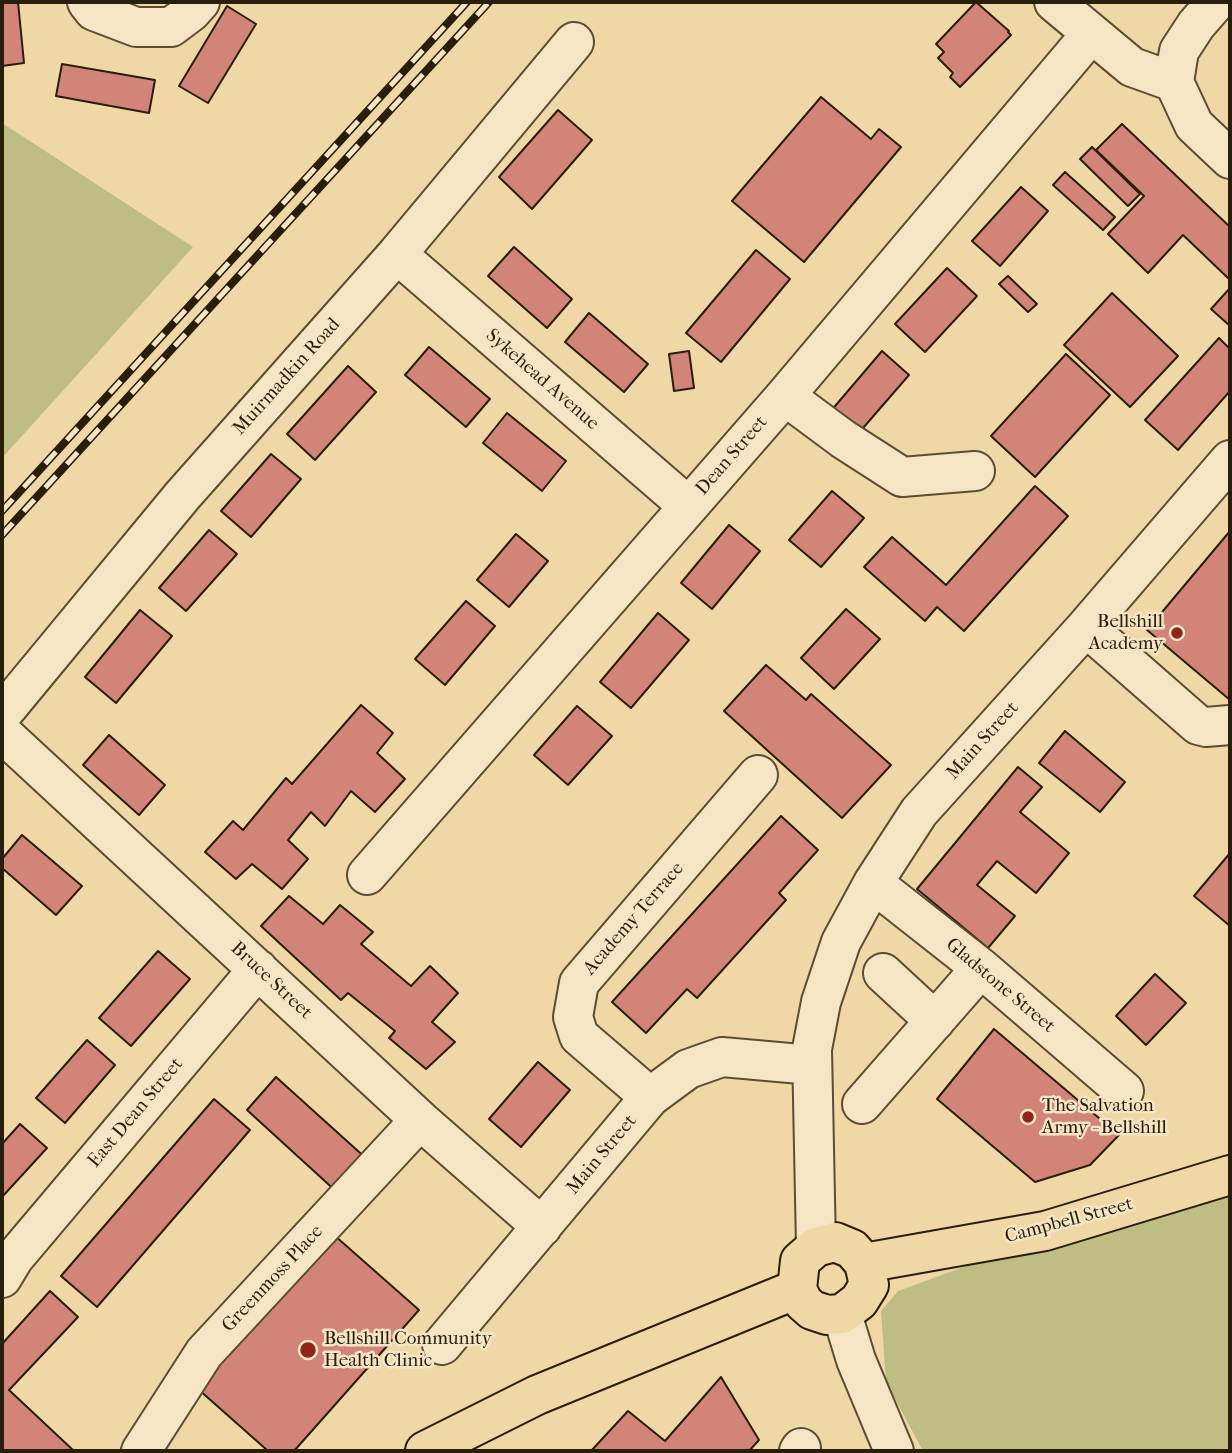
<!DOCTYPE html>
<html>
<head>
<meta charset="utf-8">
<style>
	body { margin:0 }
	#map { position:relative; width:1232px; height:1453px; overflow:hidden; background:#f0d7a6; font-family:"IM FELL French Canon",serif }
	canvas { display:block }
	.frame { position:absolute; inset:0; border:4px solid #291d0c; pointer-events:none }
</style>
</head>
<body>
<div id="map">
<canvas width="1232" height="1453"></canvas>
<div class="frame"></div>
</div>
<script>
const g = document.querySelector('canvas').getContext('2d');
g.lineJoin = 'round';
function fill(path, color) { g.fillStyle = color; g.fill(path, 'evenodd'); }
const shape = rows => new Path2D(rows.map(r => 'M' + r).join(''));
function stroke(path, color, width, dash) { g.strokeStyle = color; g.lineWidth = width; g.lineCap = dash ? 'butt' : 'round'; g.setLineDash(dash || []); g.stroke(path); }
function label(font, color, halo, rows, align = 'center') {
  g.font = font + ' "IM FELL French Canon",serif'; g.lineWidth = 5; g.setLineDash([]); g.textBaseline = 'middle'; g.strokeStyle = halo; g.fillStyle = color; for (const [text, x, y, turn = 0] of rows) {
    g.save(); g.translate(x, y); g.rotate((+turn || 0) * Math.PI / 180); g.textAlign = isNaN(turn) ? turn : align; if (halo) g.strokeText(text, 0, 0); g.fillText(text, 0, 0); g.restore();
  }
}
const green = shape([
	[2,123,193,247,2,458],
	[1230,1192,1230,1451,923,1451,886,1382,881,1311,898,1291,994,1256]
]);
const building = shape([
	[2,2,18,2,24,63,2,66,2,2],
	[976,2,1009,31,1008,32,1011,35,960,87,950,77,953,73,938,58,944,52,936,44,976,2],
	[227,6,256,24,208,103,179,86,227,6],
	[62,64,155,80,149,113,56,96,62,64],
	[821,97,871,139,879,129,901,147,804,262,732,201,821,97],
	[558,110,592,140,532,209,499,177,558,110],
	[1122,124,1230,227,1229,279,1183,235,1148,273,1108,234,1144,196,1096,150,1122,124],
	[1092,147,1140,194,1128,206,1080,159,1092,147],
	[1065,172,1115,217,1103,230,1053,185,1065,172],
	[1021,187,1048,211,1000,266,972,241,1021,187],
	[514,247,572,299,547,328,488,276,514,247],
	[756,250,790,279,721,362,686,333,756,250],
	[947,268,977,296,925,352,895,324,947,268],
	[1008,276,1037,304,1028,312,999,284,1008,276],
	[1230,288,1230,326,1211,309,1230,288],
	[1112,293,1178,356,1130,407,1064,345,1112,293],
	[589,313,648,364,624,392,565,342,589,313],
	[1219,338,1230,349,1230,391,1178,450,1145,420,1219,338],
	[429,347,490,399,466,427,405,375,429,347],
	[689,351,694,388,674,391,669,354,689,351],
	[882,351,909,375,857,435,830,412,882,351],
	[1066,354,1110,395,1035,477,991,436,1066,354],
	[348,366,376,392,315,460,287,434,348,366],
	[507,413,566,461,542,491,483,443,507,413],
	[271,454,301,479,251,537,221,511,271,454],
	[1035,486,1068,516,964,631,937,607,925,621,864,567,892,537,946,585,1035,486],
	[832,491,864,518,821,567,789,540,832,491],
	[729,525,760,551,712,609,681,583,729,525],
	[209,530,237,554,186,611,159,588,209,530],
	[1230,531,1230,700,1147,630,1230,531],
	[516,534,548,561,509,607,477,580,516,534],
	[466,601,495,626,445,685,415,659,466,601],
	[846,609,880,639,834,689,801,658,846,609],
	[140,610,172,636,116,703,85,677,140,610],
	[658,613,689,640,631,708,600,682,658,613],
	[766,665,806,700,811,694,891,765,842,818,724,711,766,665],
	[361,705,393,733,377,753,405,779,375,812,351,791,325,826,311,812,288,840,308,859,282,889,252,864,236,879,205,852,233,821,243,830,286,778,292,784,361,705],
	[577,706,612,736,568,785,534,755,577,706],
	[1065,731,1125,782,1100,812,1039,763,1065,731],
	[109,735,165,785,139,815,83,765,109,735],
	[1018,767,1042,787,1020,812,1069,853,1036,893,997,861,977,885,1015,916,988,948,917,889,1018,767],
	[781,816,818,850,779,893,786,900,697,998,687,989,646,1033,612,1002,781,816],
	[22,835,82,886,56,915,2,868,2,859,22,835],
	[1230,853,1230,926,1194,896,1230,853],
	[289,896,323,924,340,905,373,932,361,944,411,986,430,966,458,993,432,1022,455,1042,426,1069,389,1038,395,1031,348,993,341,1000,261,926,289,896],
	[158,951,190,979,131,1046,99,1018,158,951],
	[1155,974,1186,1003,1146,1045,1116,1016,1155,974],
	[994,1029,1119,1135,1090,1165,1035,1182,937,1099,994,1029],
	[87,1040,115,1065,65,1123,36,1098,87,1040],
	[538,1062,570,1090,521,1147,489,1119,538,1062],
	[276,1077,369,1161,339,1194,247,1110,276,1077],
	[214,1099,250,1130,97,1307,61,1276,214,1099],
	[20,1124,47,1148,2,1197,2,1144,20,1124],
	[334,1235,419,1310,294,1451,268,1451,198,1389,334,1235],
	[50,1291,78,1317,9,1390,74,1451,4,1451,2,1449,2,1344,50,1291],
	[721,1377,759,1440,749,1451,591,1451,628,1411,665,1441,721,1377]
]);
const minor = shape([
	[87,2,94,11,136,27,171,27,191,12,200,2],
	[1054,2,1132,67,1174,82,1194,125,1230,159],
	[1174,82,1179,51,1196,25,1216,2],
	[397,254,688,506],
	[785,396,843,439,902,477,975,471],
	[1086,627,1198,725,1206,727,1230,725],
	[2,714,183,495,397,254,574,42],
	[2,733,420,1120,542,1227],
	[367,875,785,396,1091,34],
	[873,883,981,968,1124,1091],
	[883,973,935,1021],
	[650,1097,579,1036,573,1017,579,983,758,775],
	[862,1104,981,968],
	[816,1247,812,1049,821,1002,841,942,873,883,919,812,1086,627,1230,460],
	[2,1278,14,1258,258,969],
	[842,1314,856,1360,894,1451],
	[442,1345,650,1097,688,1069,722,1057,812,1065],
	[141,1451,204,1353,420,1120],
	[799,1451,801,1448]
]);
const major = shape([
	[835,1242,852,1249,864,1263,869,1285,859,1301,842,1314,827,1315,812,1310,803,1302,797,1289,800,1261,816,1247,835,1242],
	[864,1263,1045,1231,1230,1175],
	[425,1451,537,1395,797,1289]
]);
const rail = shape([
	[2,511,467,2],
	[2,535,489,2]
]);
const markers = [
	[1177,633,7,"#8f2418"],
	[1028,1117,7,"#8f2418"],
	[308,1350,9,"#8f2418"]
];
const streetNames = [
	["Muirmadkin Road",287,377,-48],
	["Sykehead Avenue",542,380,41],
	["Dean Street",732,456,-49],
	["Main Street",983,741,-48],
	["Academy Terrace",634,919,-49],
	["Bruce Street",271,981,43],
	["Gladstone Street",1000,986,40],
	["East Dean Street",136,1113,-50],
	["Main Street",602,1155,-50],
	["Campbell Street",1069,1221,-15],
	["Greenmoss Place",273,1279,-47]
];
const poiNames = [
	["Bellshill",1163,622,"right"],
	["Academy",1163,644,"right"],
	["The Salvation",1042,1106],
	["Army - Bellshill",1042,1128],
	["Bellshill Community",324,1339],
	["Health Clinic",324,1361]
];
fill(green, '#bebd83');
fill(building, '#d38478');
stroke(building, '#291d0c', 2);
stroke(minor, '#5b4c32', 42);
stroke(major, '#291d0c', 42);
stroke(minor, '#f5e5c5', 38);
stroke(major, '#f0d7a6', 38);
stroke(rail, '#291d0c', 8);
stroke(rail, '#f5e5c5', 5, [16]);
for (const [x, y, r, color] of markers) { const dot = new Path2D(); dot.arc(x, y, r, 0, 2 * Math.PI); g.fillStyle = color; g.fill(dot); stroke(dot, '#f5e5c5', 2.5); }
label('19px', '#291d0c', '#f5e5c5', streetNames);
label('19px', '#291d0c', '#f5e5c5', poiNames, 'left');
</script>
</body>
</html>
